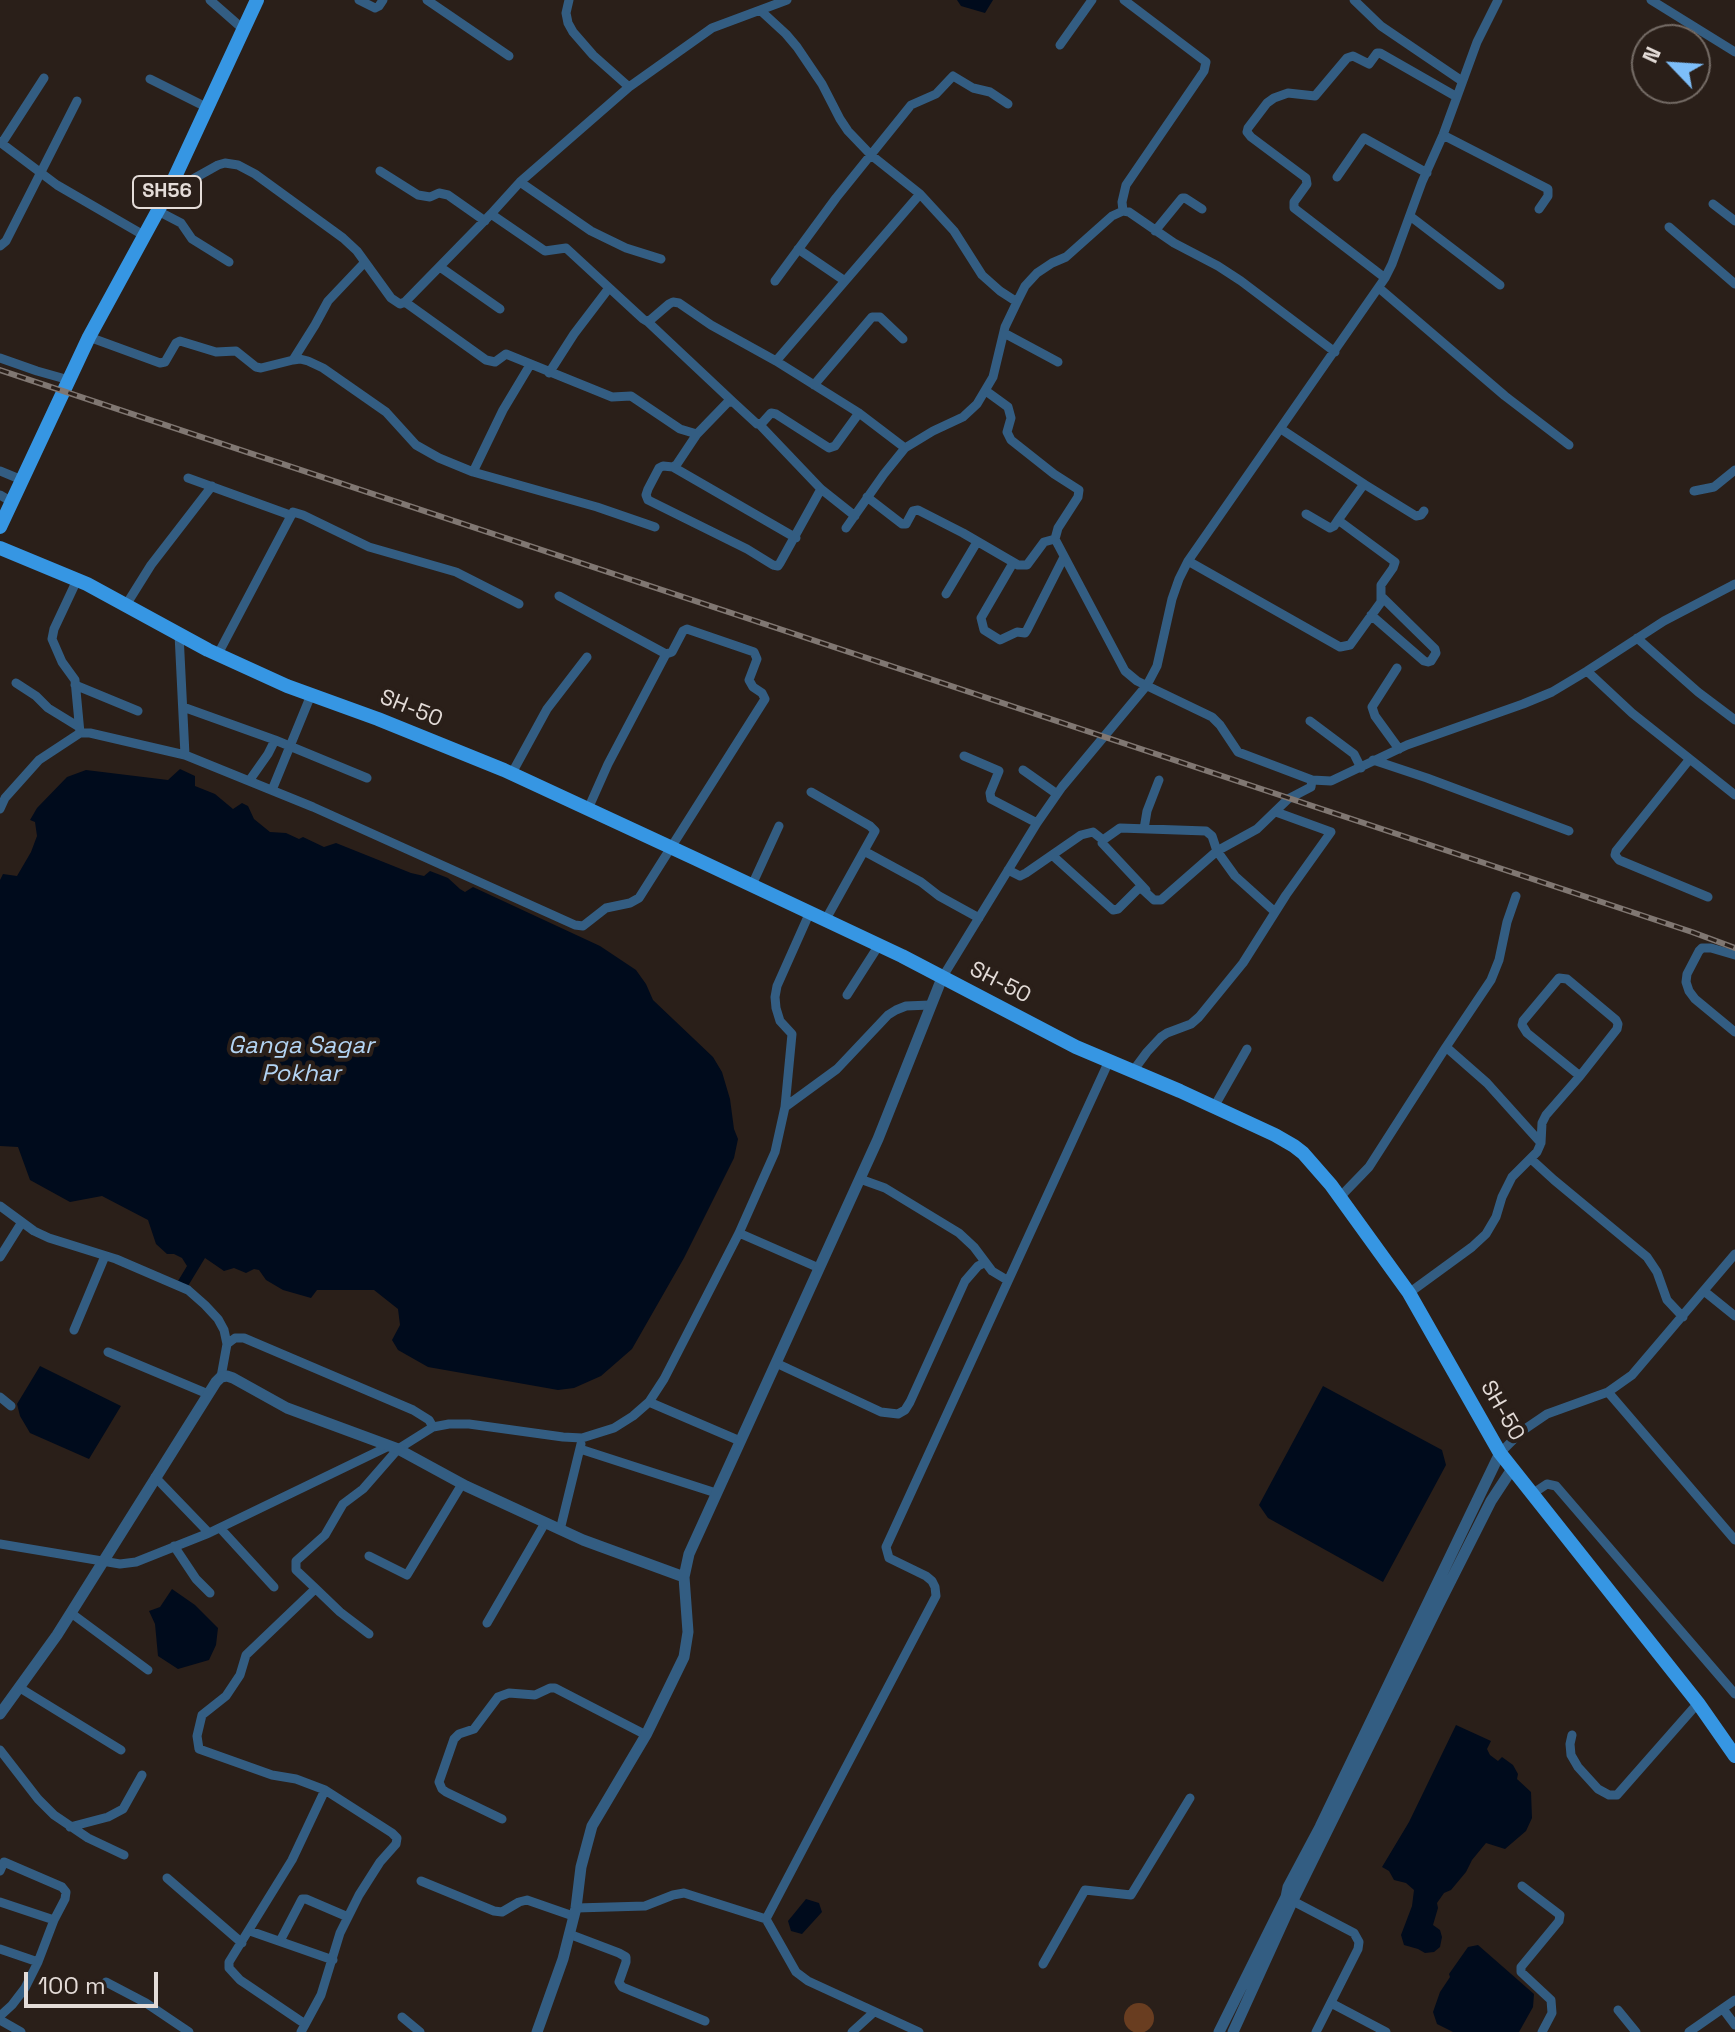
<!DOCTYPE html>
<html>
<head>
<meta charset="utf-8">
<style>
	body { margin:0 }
	#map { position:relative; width:1735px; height:2032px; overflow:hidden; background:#2a1f19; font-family:"Space Grotesk",sans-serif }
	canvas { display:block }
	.north { position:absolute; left:1631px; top:24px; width:80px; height:80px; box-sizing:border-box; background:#2a1f19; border:2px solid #746b65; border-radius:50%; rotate:295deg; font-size:22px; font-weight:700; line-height:32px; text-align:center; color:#e4dcd8 }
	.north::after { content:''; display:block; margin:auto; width:28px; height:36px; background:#7dbef9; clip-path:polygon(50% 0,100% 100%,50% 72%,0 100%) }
	.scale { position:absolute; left:24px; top:1972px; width:134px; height:36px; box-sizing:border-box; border:4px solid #e4dcd8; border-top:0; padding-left:10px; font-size:24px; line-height:28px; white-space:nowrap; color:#e4dcd8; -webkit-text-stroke:6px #2a1f19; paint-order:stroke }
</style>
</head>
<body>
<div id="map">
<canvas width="1735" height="2032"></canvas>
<div class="north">N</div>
<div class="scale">100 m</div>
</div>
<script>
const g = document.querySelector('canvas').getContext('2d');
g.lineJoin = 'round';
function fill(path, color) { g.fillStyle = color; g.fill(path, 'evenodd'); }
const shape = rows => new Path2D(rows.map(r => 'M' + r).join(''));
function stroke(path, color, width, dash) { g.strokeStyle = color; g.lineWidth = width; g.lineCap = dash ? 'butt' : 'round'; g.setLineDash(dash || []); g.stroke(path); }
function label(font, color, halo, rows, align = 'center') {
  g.font = font + ' "Space Grotesk",sans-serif'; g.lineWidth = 8; g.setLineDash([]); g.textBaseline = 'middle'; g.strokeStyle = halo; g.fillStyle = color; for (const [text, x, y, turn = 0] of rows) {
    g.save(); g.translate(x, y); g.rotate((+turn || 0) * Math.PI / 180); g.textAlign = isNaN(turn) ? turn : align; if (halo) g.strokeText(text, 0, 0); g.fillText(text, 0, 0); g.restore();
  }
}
const green = shape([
	'1124 2018a15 15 0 1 1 30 0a15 15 0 1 1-30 0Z'
]);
const water = shape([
	[957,0,993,0,985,13,961,6],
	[180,769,195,776,195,786,215,794,233,809,242,803,248,806,254,819,270,832,286,833,299,839,303,837,324,847,336,843,411,873,424,876,430,871,448,878,460,889,465,892,473,887,600,946,636,970,646,984,653,1000,713,1057,722,1072,730,1099,734,1129,738,1139,734,1158,684,1258,632,1349,601,1376,574,1388,558,1390,428,1367,398,1350,392,1340,400,1325,398,1309,374,1290,317,1290,311,1298,283,1290,266,1280,259,1270,254,1269,246,1273,234,1268,224,1271,205,1258,188,1286,178,1281,187,1266,182,1258,174,1254,167,1254,156,1244,148,1220,102,1196,70,1202,30,1180,18,1147,0,1146,0,880,3,874,17,876,31,852,37,836,35,822,30,820,37,808,67,777,86,770,168,780],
	[40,1366,121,1406,89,1459,30,1433,20,1416,17,1404],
	[1323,1386,1442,1450,1446,1465,1383,1582,1268,1518,1259,1505],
	[172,1589,195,1605,218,1628,216,1645,209,1660,178,1669,158,1656,155,1624,149,1611,160,1607],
	[1456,1725,1491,1741,1487,1749,1490,1755,1498,1761,1502,1757,1513,1765,1518,1774,1517,1779,1531,1792,1532,1818,1526,1831,1505,1849,1486,1843,1472,1860,1466,1872,1451,1890,1444,1893,1437,1903,1438,1908,1433,1925,1440,1930,1442,1937,1440,1947,1434,1952,1425,1953,1418,1949,1404,1945,1401,1935,1412,1906,1414,1890,1406,1883,1394,1880,1389,1871,1382,1867,1409,1822],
	[806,1899,819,1903,822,1912,802,1934,791,1931,788,1921],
	[1478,1945,1534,1994,1533,2007,1519,2032,1453,2032,1437,2024,1433,2012,1440,1992,1450,1977,1449,1974,1468,1947]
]);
const minor = shape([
	[210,0,243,29],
	[359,0,375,8,379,6,383,0],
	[427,0,509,56],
	[569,0,566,13,568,23,573,32,593,55,629,87],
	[1354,0,1381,26,1462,81],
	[1651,0,1735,52],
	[761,11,786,34,797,47,822,84,840,119,848,131,871,155,920,194,954,231,982,275,1000,291,1017,302,1025,286,1037,273,1052,263,1066,257,1112,216,1123,211,1129,212,1174,243,1218,266,1241,281,1335,352],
	[1060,45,1092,0],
	[150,79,206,107],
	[1443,135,1548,189,1548,196,1539,209],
	[0,142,57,185,145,236],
	[2,143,44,78],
	[380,171,418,195,430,197,439,193,448,195,485,221],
	[1337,177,1364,138,1427,173],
	[520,182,591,231,626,248,661,259],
	[168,193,218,165,225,163,238,165,255,174,343,238,357,251,391,298,400,304,405,302,491,214,520,182,629,87,712,28,787,0],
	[1713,204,1735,221],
	[158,211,181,223,192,239,229,262],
	[1123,211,1122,202,1126,185,1204,71,1206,62,1124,0],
	[491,214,545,251,566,248,643,319,648,322,669,304,673,302,679,303,711,325,776,361,859,413],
	[1410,216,1500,285],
	[1669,227,1735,284],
	[1155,231,1182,198,1185,198,1202,209],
	[0,246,6,241,77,101],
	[798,249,845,281],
	[440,267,500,309],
	[1385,278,1294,208,1294,202,1307,184,1306,178,1251,137,1247,132,1248,128,1267,103,1274,98,1288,93,1315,96,1347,58,1353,56,1369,64,1377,53,1380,53,1457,97],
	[775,281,836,198,911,105,936,94,953,76,973,88,990,92,1008,104],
	[1379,288,1505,396,1569,445],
	[405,302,486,360,495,362,506,354,612,397,631,396,680,429,690,432,697,434,727,403,732,401,757,424,762,423,771,413,776,414,829,448,835,446,859,413,905,448],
	[648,322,732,401],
	[1004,333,1058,362],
	[89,337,160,363,165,362,176,343,180,341,216,352,236,351,256,367,261,368,293,360,300,359,308,361,323,368,386,412,416,445,439,458,473,472,597,507,655,527],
	[0,358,37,371,69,380],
	[293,360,315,325,328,301,365,262],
	[776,361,920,194],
	[549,373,574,334,609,288],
	[814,385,872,317,880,317,903,339],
	[986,391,1008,407,1011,418,1007,432,1011,440,1054,474,1079,490,1078,497,1058,528,1055,539,1125,671,1137,681,1212,717,1220,725,1238,752,1312,780,1331,781,1407,745,1523,704,1552,692,1587,671,1664,621,1735,584],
	[759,424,821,489,855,516],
	[697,434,677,464,673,467,663,466,659,468,648,489,646,495,648,500,747,549,773,565,778,566,780,563,821,489],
	[673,467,796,538],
	[0,471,22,480],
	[473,472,503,410,530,365],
	[188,478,290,515],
	[1364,484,1416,516,1421,515,1424,511],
	[1694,491,1714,487,1735,470],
	[0,495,12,502],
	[867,497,902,524,906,524,913,511,918,510,963,533,1018,565,1027,565,1044,542,1055,539],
	[1306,514,1330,528,1334,526,1338,520],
	[846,528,884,474,905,448,933,431,963,417,977,404,993,377,1005,327,1017,302],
	[1188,561,1340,647,1350,645,1381,602,1381,585,1393,568,1395,562,1338,520,1364,484,1281,429],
	[1013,563,981,618,984,630,1000,640,1017,632,1025,633,1027,630,1064,557],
	[77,580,54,629,52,639,62,662,75,680,80,733],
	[946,594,977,542],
	[126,605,151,565,212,486],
	[1371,615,1424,661,1428,662,1431,661,1436,653,1435,649,1382,597],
	[179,634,185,755],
	[1637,638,1698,692,1735,720],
	[218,654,293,512,303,515,369,547,456,572,519,604],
	[1397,668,1372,707,1375,716,1399,749],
	[1587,671,1632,713,1735,795],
	[16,683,36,696,48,708,79,727],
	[75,685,138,711],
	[183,707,275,740,367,778],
	[1310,721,1354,754,1361,768],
	[964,756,999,771,990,793,991,799,1037,823],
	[1373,760,1427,778,1569,831],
	[1689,760,1616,851,1615,855,1619,860,1708,897],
	[1023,770,1057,794],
	[512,773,547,709,587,657],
	[249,781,268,754,275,740],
	[272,790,311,695],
	[811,792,870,826,875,831,826,919],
	[0,809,5,798,39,760,80,733,90,733,185,755,313,807,575,925,583,926,606,908,630,903,639,898,765,699,762,693,753,687,749,680,757,659,754,652,687,629,683,631,672,652,666,654,559,596],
	[588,809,608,764,666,654],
	[1144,829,1147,811,1159,780],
	[1102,843,1146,890],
	[864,851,921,882,939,896,979,918],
	[1052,855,1113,910,1118,909,1138,889,1141,888,1154,900,1161,900,1217,851,1235,876,1275,912],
	[1008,870,1020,876,1026,873,1081,835,1093,832,1103,840,1120,828,1206,831,1212,836,1217,851,1257,829,1288,799,1311,787,1312,780],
	[752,885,779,826],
	[1735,955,1711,948,1702,948,1699,951,1687,974,1686,982,1689,991,1695,999,1735,1032],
	[942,978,1037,823,1062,787,1147,685,1157,666,1172,599,1179,579,1188,561,1385,278,1392,264,1422,182,1443,135,1477,42,1498,0],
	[847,995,879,945],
	[1446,1047,1491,980,1499,960,1507,922,1516,896],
	[1133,1071,1147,1052,1161,1037,1167,1033,1191,1024,1199,1017,1243,963,1286,895,1331,832,1276,812],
	[785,1107,792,1034,780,1021,776,1008,775,997,777,986,810,912],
	[1214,1107,1247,1049],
	[1531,1159,1554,1180,1647,1257,1657,1272,1667,1300,1683,1317],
	[860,1179,885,1188,959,1233,974,1247,992,1271,1007,1280],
	[1340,1197,1369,1167,1446,1047,1487,1083,1541,1143],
	[0,1206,34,1231,49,1238,116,1259,188,1290,205,1305,218,1319,224,1330,227,1344,221,1377],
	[739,1233,819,1268],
	[0,1257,22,1222],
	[1704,1291,1735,1316],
	[1409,1293,1472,1247,1486,1234,1496,1217,1502,1197,1512,1177,1537,1152,1541,1143,1542,1123,1546,1115,1580,1076,1617,1029,1618,1024,1616,1020,1567,979,1559,978,1523,1021,1522,1025,1527,1033,1580,1076],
	[74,1330,105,1256],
	[227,1344,235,1338,244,1338,413,1410,429,1420,433,1427],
	[108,1352,208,1394],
	[776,1363,881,1412,898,1414,905,1410,910,1402,965,1281,978,1266,984,1263],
	[1608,1392,1735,1540],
	[0,1397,11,1406],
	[649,1402,740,1441],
	[580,1449,716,1493],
	[1500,1453,1522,1431,1547,1414,1608,1392,1632,1375,1735,1254],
	[155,1477,209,1533],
	[1532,1494,1547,1484,1556,1486,1735,1694],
	[220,1528,274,1587],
	[560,1530,581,1444],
	[0,1544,120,1564,136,1562,209,1533,389,1446],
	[174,1546,196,1579,210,1593],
	[369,1556,407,1575,462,1484],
	[314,1587,340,1612,369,1634],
	[71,1613,148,1670],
	[487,1623,545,1523],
	[20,1688,121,1750],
	[1572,1735,1570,1744,1571,1755,1578,1767,1598,1789,1609,1795,1617,1795,1698,1703],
	[0,1750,38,1799,54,1815,88,1838,124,1855],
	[502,1819,446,1792,442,1789,439,1782,454,1739,459,1734,474,1729,498,1697,509,1693,535,1695,550,1688,555,1688,646,1735],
	[70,1827,108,1817,123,1809,142,1775],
	[0,1871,4,1862,62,1887,66,1892,65,1899,54,1920,38,1962,25,1988,12,2005,0,2016],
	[167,1878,242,1943],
	[421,1881,494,1911,502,1912,519,1902,527,1900,573,1916],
	[1522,1886,1560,1915,1559,1921,1521,1967,1521,1972,1551,2000,1552,2013,1542,2032],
	[1289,1899,1354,1933,1359,1942,1358,1949,1316,2032],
	[0,1902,54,1920],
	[576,1908,645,1906,673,1895,684,1893,766,1919],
	[250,1931,333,1960],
	[569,1934,619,1953,626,1957,626,1962,619,1982,622,1987,705,2021],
	[280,1941,302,1899,306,1899,348,1917],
	[0,1949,38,1962],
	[1043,1964,1085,1890,1131,1895,1190,1798],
	[106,1982,146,2003,189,2032],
	[1331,2003,1386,2032],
	[1723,2009,1735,2025],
	[1618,2010,1636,2032],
	[402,2017,420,2032],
	[0,2020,21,2032],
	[305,2024,240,1980,229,1968,229,1962,292,1860,325,1790],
	[301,2032,321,1995,340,1933,359,1895,380,1862,396,1844,397,1838,392,1833,325,1790,296,1779,272,1775,199,1749,197,1736,202,1715,226,1696,240,1675,246,1655,313,1591,314,1587,296,1570,296,1561,325,1535,343,1504,363,1489,398,1449,433,1427,449,1424,469,1424,563,1437,582,1438,614,1428,633,1416,649,1402,664,1379,739,1233,775,1152,785,1107,837,1069,888,1015,896,1010,906,1006,930,1005],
	[852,2032,874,2012],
	[919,2032,808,1981,796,1972,766,1919,936,1596,935,1587,932,1581,926,1576,889,1558,886,1547,1109,1061],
	[1689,2032,1735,2000]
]);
const tertiary = shape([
	[0,1714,57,1635,216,1382,221,1377,227,1376,233,1378,287,1408,398,1449,466,1486,583,1540,684,1577],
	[537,2032,563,1959,576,1908,581,1867,592,1826,646,1735,684,1657,688,1632,684,1577,689,1554,878,1139,942,978],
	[1219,2032,1286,1897,1288,1887,1320,1827,1500,1453],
	[1233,2032,1293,1900,1438,1606,1491,1501,1512,1469]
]);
const primary = shape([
	[0,527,89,337,167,194,257,0],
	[0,548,87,584,208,650,287,686,378,719,504,770,696,859,902,956,1076,1047,1180,1091,1275,1135,1294,1146,1303,1153,1331,1185,1409,1293,1500,1453,1698,1703,1735,1756]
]);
const rail = shape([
	[0,370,1692,932,1735,948]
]);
const shields = [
	[167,192,68]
];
const shieldNames = [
	["SH56",167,192]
];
const streetNames = [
	["SH-50",411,709,22],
	["SH-50",1000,983,27],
	["SH-50",1502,1411,60]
];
const waterNames = [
	["Ganga Sagar",301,1046],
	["Pokhar",301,1074]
];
fill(green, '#693d20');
fill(water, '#000b1c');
stroke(minor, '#335d82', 9);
stroke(tertiary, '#335d82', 11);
stroke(primary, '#3696e3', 14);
stroke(rail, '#807772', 6);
stroke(rail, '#2a1f19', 3, [9]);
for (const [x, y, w] of shields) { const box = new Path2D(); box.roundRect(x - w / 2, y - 16, w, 32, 6); g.fillStyle = '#2a1f19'; g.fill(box); stroke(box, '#e4dcd8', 2); }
label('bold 20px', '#e4dcd8', null, shieldNames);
label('22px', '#e4dcd8', '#2a1f19', streetNames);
label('italic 24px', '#b3d4f3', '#2a1f19', waterNames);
</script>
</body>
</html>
